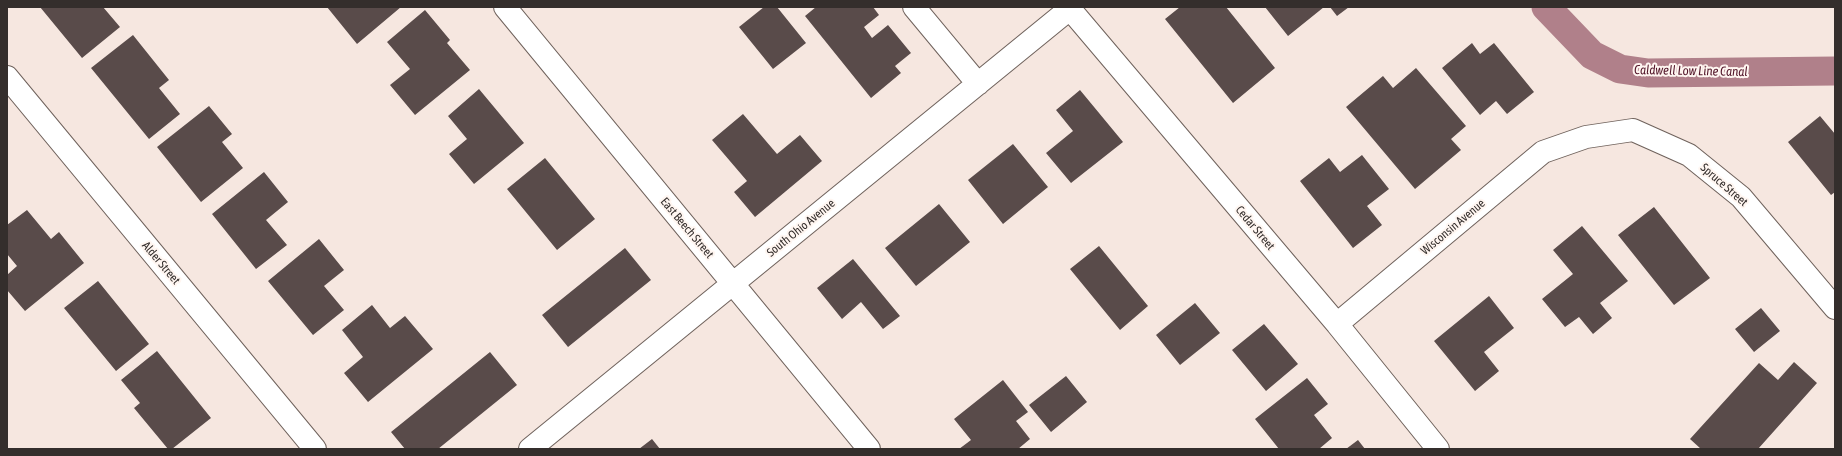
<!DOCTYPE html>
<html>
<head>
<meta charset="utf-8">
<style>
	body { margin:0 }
	#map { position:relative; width:1842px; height:456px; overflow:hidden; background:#f6e7e0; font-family:"Asap Condensed",sans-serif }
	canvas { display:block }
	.frame { position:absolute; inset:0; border:8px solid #342e2c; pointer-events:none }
</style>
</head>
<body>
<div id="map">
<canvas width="1842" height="456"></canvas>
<div class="frame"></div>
</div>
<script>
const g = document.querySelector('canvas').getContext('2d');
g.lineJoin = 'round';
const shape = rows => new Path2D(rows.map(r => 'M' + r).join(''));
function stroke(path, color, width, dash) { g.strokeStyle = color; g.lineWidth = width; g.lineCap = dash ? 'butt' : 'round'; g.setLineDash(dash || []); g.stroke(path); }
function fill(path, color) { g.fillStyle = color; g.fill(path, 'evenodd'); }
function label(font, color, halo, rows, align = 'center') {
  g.font = font + ' "Asap Condensed",sans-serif'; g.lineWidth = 4; g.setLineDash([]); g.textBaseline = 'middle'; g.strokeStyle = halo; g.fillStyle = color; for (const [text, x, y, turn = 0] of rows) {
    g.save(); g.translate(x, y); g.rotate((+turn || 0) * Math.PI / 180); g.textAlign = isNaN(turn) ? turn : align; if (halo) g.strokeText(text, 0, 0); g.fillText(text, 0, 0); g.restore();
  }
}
const canal = shape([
	[1546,7,1592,55,1620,69,1648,73,1835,71]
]);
const building = shape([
	[40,7,103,7,120,27,82,58],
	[327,7,401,7,357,44],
	[764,7,777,7,806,43,773,69,739,27],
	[816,7,873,7,879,15,864,27,872,38,888,25,911,53,895,66,901,73,871,98,805,16],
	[1180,7,1226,7,1275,68,1233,103,1165,19],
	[1265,7,1324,7,1288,36],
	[1330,7,1349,7,1337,16],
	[425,10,450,40,447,43,470,70,415,115,390,85,410,69,387,42],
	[133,35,169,80,159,88,180,114,149,139,91,68],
	[1472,43,1480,54,1494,43,1534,92,1507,114,1496,101,1480,115,1442,68],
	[1416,68,1466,126,1451,139,1461,150,1415,189,1346,107,1383,76,1393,88],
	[479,89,524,143,474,184,449,154,467,139,448,116],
	[1080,90,1123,142,1071,183,1046,153,1073,131,1056,110],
	[209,106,232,134,222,142,243,168,201,202,157,147],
	[743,114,777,154,800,135,822,161,755,217,734,192,747,181,712,140],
	[1820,116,1835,134,1835,192,1831,195,1788,142],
	[1013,144,1048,187,1003,224,968,180],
	[1362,155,1389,189,1367,206,1382,225,1353,248,1300,181,1329,158,1340,172],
	[545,158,595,219,557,250,507,189],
	[264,172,288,202,266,220,287,245,256,269,212,214],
	[939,204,970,242,916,286,885,248],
	[1654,207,1710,278,1674,305,1618,235],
	[27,210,51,239,59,232,84,263,25,311,7,290,7,275,17,266,7,254,7,225],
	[1582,226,1628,281,1600,303,1612,318,1593,334,1579,317,1565,327,1542,299,1573,274,1553,250],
	[319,239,344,270,324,286,344,310,313,335,268,281],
	[1099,246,1148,306,1120,330,1070,269],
	[625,248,651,280,568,347,542,315],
	[853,259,900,316,883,329,861,302,842,319,817,288],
	[98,281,149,344,116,371,64,308],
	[1489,296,1514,328,1484,352,1499,371,1475,391,1434,341],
	[1195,303,1220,333,1180,365,1156,335],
	[372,305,390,328,405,316,433,349,368,402,344,373,363,357,342,330],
	[1761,308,1780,331,1754,352,1735,329],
	[1264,324,1298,364,1266,391,1232,350],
	[157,351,211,418,172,449,168,449,134,408,140,403,121,380],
	[490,352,517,385,438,449,405,449,391,432],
	[1794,362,1817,383,1758,449,1701,449,1690,439,1759,363,1778,380],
	[1066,376,1087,402,1051,432,1029,405],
	[1307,378,1328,404,1314,415,1332,438,1319,449,1279,449,1255,419],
	[1003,380,1028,412,1016,421,1030,439,1018,449,959,449,971,440,954,419],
	[652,439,660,449,639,449],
	[1358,440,1365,449,1346,449]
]);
const minor = shape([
	[505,7,869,449],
	[914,7,978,84],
	[1070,9,1337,324,1438,449],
	[7,77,315,449],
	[1337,324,1543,152,1586,137,1633,130,1689,155,1741,197,1835,308],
	[530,449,1072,7]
]);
const streetNames = [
	["Spruce Street",1724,185,41],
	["Wisconsin Avenue",1453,227,-40],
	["East Beech Street",687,228,50],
	["South Ohio Avenue",801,228,-39],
	["Cedar Street",1255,228,50],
	["Alder Street",161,263,50]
];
const waterNames = [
	["Caldwell Low Line Canal",1691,71,1]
];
stroke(canal, '#b0808a', 29);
fill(building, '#594b4a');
stroke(minor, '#6f625c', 24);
stroke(minor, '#fff', 22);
label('12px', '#342e2c', '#fff6f1', streetNames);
label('italic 13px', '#521529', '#fff6f1', waterNames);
</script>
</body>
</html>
